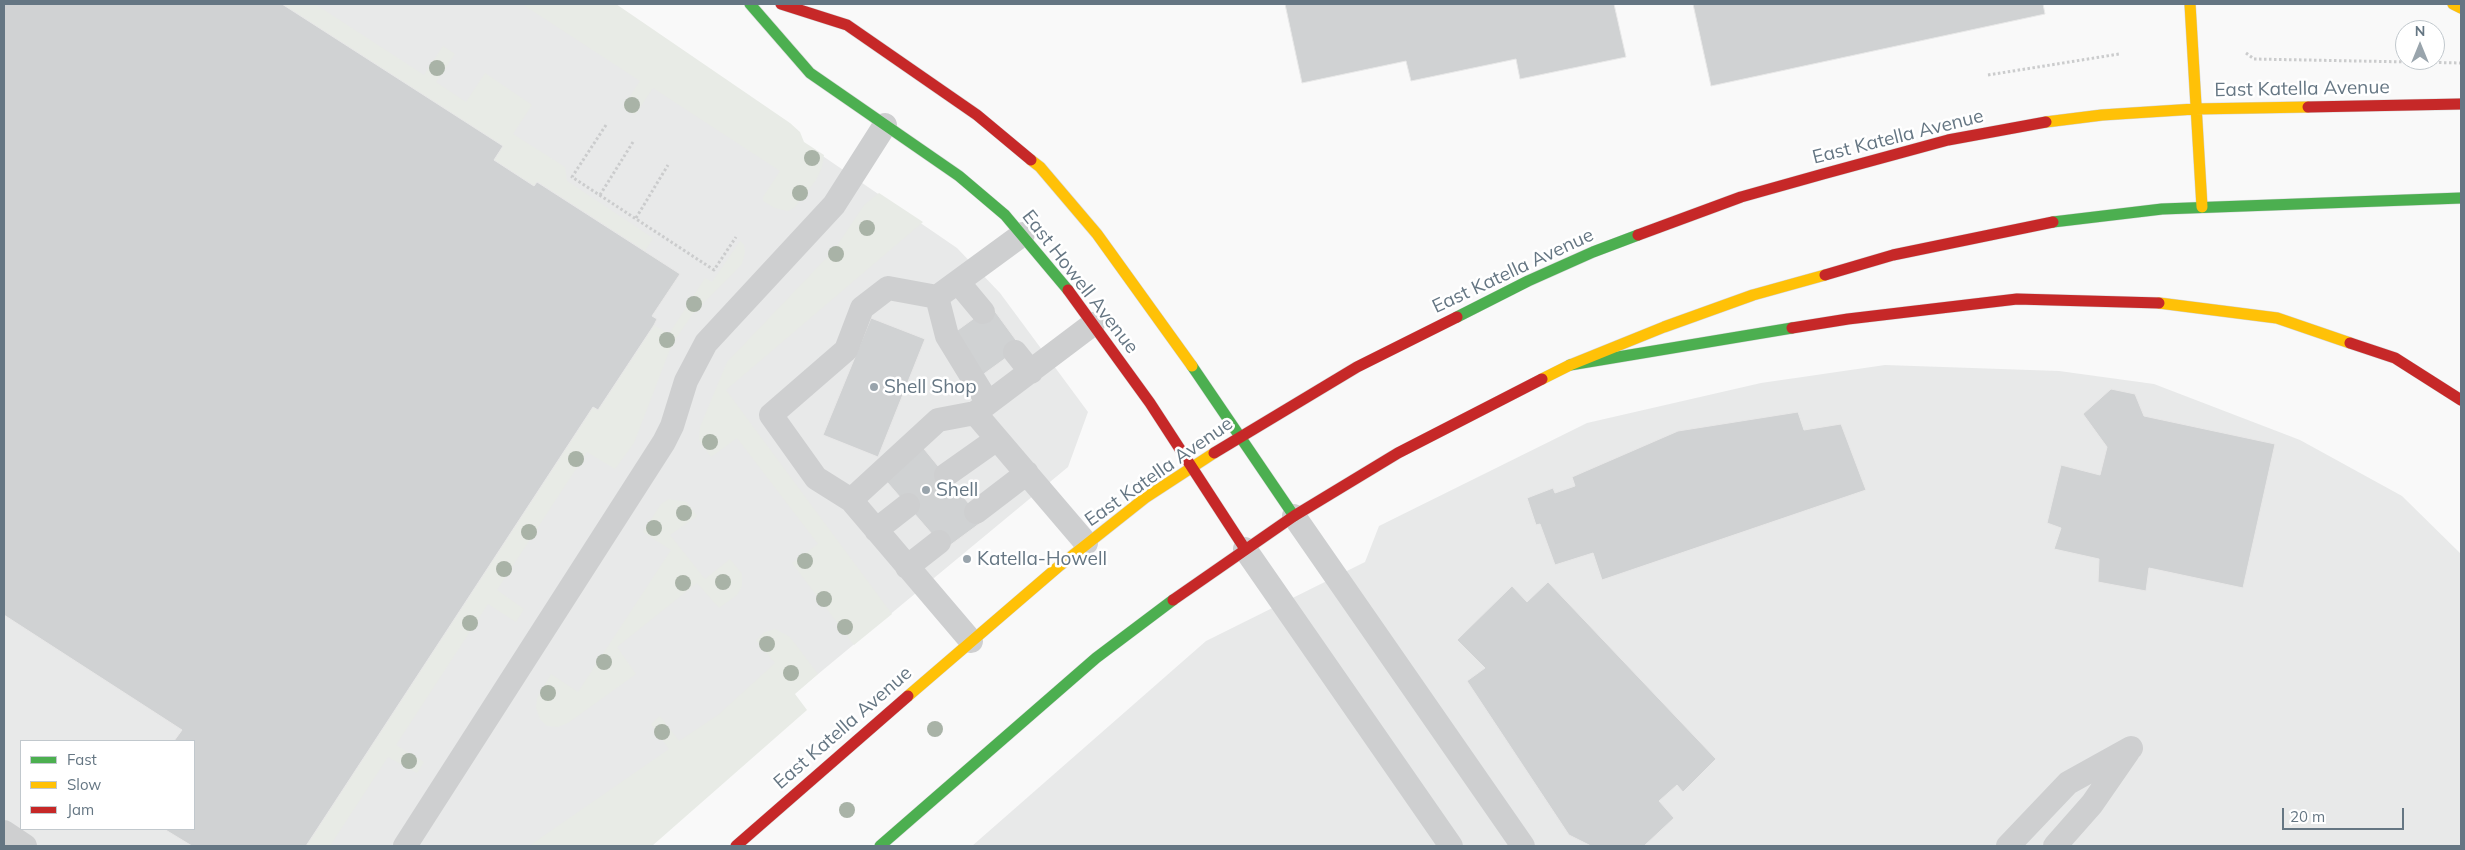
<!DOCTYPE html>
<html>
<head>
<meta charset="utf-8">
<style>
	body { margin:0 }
	#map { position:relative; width:2465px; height:850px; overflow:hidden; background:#f9f9f9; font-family:Mulish,sans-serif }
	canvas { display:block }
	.frame { position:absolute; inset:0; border:5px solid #657683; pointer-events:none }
	.legend { position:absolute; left:20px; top:740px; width:175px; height:90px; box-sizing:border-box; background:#fff; border:1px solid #c1c8cd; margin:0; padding:6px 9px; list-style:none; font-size:15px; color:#657683 }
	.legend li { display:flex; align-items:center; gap:10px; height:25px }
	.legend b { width:25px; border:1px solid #c1c8cd }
	.north { position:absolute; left:2395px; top:20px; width:50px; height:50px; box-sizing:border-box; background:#fff; border:1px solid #c1c8cd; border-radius:50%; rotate:0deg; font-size:14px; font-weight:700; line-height:20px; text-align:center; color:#657683 }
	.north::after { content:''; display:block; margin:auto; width:18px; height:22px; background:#99a4ac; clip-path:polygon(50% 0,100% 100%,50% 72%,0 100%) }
	.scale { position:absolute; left:2282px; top:808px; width:122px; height:22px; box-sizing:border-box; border:2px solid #657683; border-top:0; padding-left:6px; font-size:15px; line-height:18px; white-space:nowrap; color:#657683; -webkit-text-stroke:4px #fff; paint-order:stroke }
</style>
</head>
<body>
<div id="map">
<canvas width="2465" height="850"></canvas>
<div class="frame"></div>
<ul class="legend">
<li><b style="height:6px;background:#4caf50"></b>Fast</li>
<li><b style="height:6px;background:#ffc107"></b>Slow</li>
<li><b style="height:6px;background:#c62828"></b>Jam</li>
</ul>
<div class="north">N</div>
<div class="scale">20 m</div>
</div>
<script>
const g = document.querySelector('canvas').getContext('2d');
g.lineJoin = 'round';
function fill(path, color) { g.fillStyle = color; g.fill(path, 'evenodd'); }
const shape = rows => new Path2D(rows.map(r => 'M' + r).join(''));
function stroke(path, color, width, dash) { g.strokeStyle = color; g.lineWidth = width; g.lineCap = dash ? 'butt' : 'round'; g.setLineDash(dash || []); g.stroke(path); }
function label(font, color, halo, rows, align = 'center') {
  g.font = font + ' Mulish,sans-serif'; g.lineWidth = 5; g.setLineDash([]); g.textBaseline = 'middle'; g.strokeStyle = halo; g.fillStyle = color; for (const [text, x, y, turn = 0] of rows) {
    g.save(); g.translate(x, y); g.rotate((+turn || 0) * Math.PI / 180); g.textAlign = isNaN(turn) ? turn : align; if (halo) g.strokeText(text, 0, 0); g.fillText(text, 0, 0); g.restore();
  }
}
const built = shape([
	[4,4,601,4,957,248,1000,293,1088,412,1068,467,794,694,583,846,4,846],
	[21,741,194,741,194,829,21,829],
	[1885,365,2059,371,2154,384,2300,440,2402,496,2461,554,2461,846,972,846,1206,641,1365,562,1379,526,1587,423,1761,383]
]);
const green = shape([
	[282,4,315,4,424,75,443,46,455,54,436,82,466,102,485,73,532,105,513,134,565,167,567,181,653,238,645,251,538,182,534,186,494,160,502,146],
	[522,4,616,4,790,123,800,132,804,142,824,155,822,167,816,180,795,207,788,211,775,208,763,201,763,197,780,171,653,88,635,115,623,107,640,81],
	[879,193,923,222,726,390,892,614,854,645,792,563,818,544,737,438,711,457,699,440,700,427,727,362,834,250,864,205],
	[740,241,744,245,745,252,742,264,692,315,672,344,634,443,615,469,587,452,497,590,524,609,516,622,488,604,396,745,424,762,417,773,388,757,330,846,306,846,593,407,598,410,654,325,669,334,705,278,712,282],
	[669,499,687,502,697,516,670,535,705,579,730,559,742,574,742,586,737,595,719,608,697,583,617,647,636,674,568,723,558,727,547,726,540,719,536,708,537,698,551,674,578,692,671,550,643,532,661,504],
	[775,629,790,637,818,674,795,694,807,710,652,846,529,846,669,749,651,724,660,716,679,741,718,715,775,663,756,640,765,632]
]);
const building = shape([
	[4,4,282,4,503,146,494,160,534,186,537,182,680,274,652,316,657,319,654,325,598,410,593,407,306,846,192,846,164,829,194,829,194,741,174,741,182,730,4,615,4,4],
	[1285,4,1614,4,1626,57,1520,79,1516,59,1411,81,1406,61,1302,83,1285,4],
	[1693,4,2043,4,2045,14,1711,86,1693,4],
	[991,306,1021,347,981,376,951,335,991,306],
	[871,318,925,339,878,457,823,435,871,318],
	[2111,389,2135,394,2144,416,2275,444,2243,588,2149,568,2146,591,2098,582,2099,559,2054,549,2061,528,2047,523,2061,465,2100,475,2107,447,2083,414,2111,389],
	[1798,412,1804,430,1841,424,1866,490,1602,580,1593,553,1555,565,1540,524,1536,525,1527,498,1553,488,1555,493,1575,486,1572,477,1678,431,1798,412],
	[920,444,983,521,945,549,881,475,920,444],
	[1548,582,1716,759,1683,792,1677,785,1659,801,1674,818,1644,846,1591,846,1569,835,1467,681,1485,668,1457,640,1512,586,1527,602,1548,582]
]);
const path = shape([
	[2246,53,2254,59,2461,63],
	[1988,75,2119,54],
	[606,125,572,177,714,270,736,237],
	[600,195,633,142],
	[636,218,668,165]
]);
const lane = shape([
	[958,282,983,312],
	[937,297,947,336,988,403],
	[1015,352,1031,372],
	[946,475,997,439],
	[851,500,938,420,975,413],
	[976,512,1027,473],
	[1294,516,1523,846],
	[876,530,908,505],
	[1086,543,975,413,1093,324],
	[1245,549,1451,846],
	[907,567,939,542],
	[971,641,851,500,816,478,771,415,846,350,862,308,888,288,937,297,1023,234],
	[4,832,25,846],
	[405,846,664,442,672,426,686,381,706,343,834,205,885,125],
	[2008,846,2068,783,2131,748],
	[2055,846,2092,804,2128,752]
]);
const fast = shape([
	[750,4,810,73,959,176,1005,215,1068,290],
	[2053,222,2162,209,2461,198],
	[1457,317,1528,281,1593,252,1638,235],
	[1570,365,1792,328],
	[1192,366,1294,516],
	[880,846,1096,658,1173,600]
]);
const slow = shape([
	[2190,4,2202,207],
	[2453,4,2461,8],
	[2046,122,2102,115,2195,109,2308,107],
	[1031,160,1040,167,1097,234,1192,366],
	[2159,303,2277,318,2350,343],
	[1542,379,1570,365,1664,327,1753,295,1825,275],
	[908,696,1058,567,1145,498,1214,453]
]);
const jam = shape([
	[781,4,847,25,977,115,1031,160],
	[2308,107,2461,104],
	[1638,235,1741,197,1823,174,1948,140,2046,122],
	[1825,275,1893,255,2053,222],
	[1068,290,1150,403,1245,549],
	[1792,328,1848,319,2017,299,2159,303],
	[2350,343,2395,358,2461,400],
	[1214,453,1357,367,1457,317],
	[1173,600,1294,516,1398,453,1542,379],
	[736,846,908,696]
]);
const trees = [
	[437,68],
	[632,105],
	[812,158],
	[800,193],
	[867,228],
	[836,254],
	[694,304],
	[667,340],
	[710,442],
	[576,459],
	[684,513],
	[654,528],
	[529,532],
	[805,561],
	[504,569],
	[723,582],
	[683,583],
	[824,599],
	[470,623],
	[845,627],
	[767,644],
	[604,662],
	[791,673],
	[548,693],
	[935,729],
	[662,732],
	[409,761],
	[847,810]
];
const markers = [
	[874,387,5,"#99a4ac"],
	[926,490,5,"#99a4ac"],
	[967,559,5,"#99a4ac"]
];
const streetNames = [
	["East Katella Avenue",2302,89,-1],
	["East Katella Avenue",1898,137,-14],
	["East Katella Avenue",1513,271,-25],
	["East Howell Avenue",1080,282,52],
	["East Katella Avenue",1159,472,-35],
	["East Katella Avenue",843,728,-41]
];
const poiNames = [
	["Shell Shop",884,387],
	["Shell",936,490],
	["Katella-Howell",977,559]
];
fill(built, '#e8e9e9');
fill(green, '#e8ebe6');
fill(building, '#d0d2d3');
stroke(building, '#e8e8e8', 1);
stroke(fast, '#d5d6d7', 12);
stroke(slow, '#d5d6d7', 12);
stroke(jam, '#d5d6d7', 12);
stroke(path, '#cbcccd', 3, [2.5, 2.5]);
stroke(lane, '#cecfd0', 24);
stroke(fast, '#4caf50', 11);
stroke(slow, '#ffc107', 11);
stroke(jam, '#c62828', 11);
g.fillStyle = '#a9b3a7';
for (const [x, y] of trees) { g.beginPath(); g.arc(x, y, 8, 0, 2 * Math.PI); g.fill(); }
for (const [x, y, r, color] of markers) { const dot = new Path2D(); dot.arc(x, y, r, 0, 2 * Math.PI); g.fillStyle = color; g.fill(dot); stroke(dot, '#fff', 2); }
label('19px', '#657683', '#fff', streetNames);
label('19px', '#657683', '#fff', poiNames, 'left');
</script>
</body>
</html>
